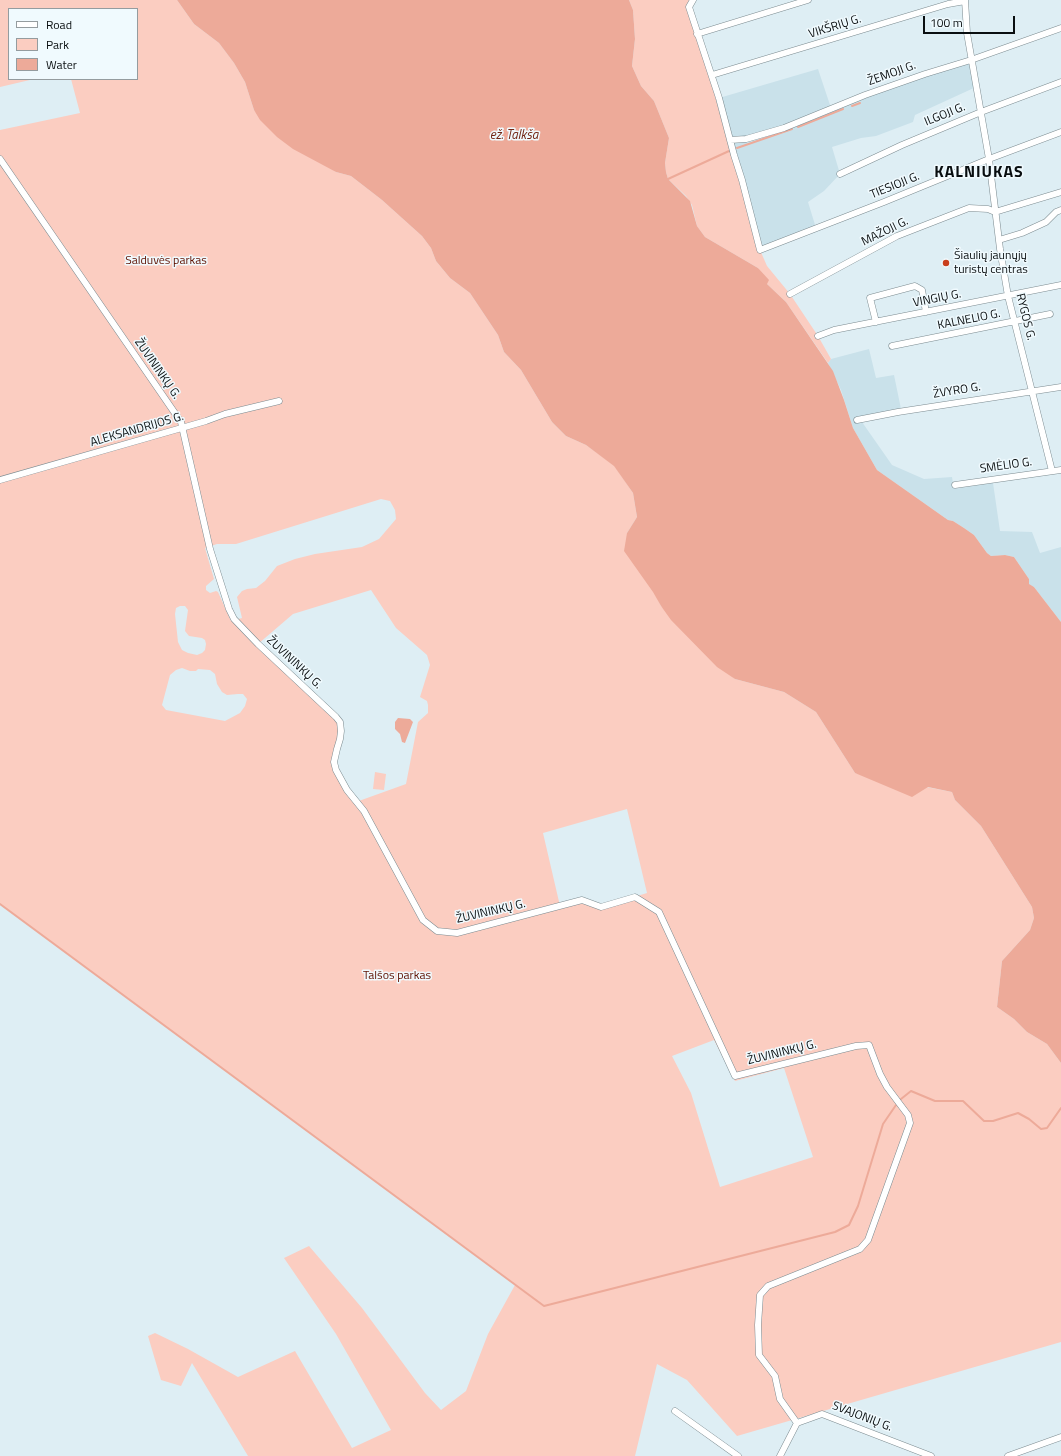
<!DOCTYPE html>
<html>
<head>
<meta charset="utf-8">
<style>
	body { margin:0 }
	#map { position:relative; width:1061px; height:1456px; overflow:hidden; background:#deeef4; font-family:"Titillium Web",sans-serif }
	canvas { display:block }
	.legend { position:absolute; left:8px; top:8px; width:130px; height:72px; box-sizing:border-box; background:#f0fafe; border:1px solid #949c9f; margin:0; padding:5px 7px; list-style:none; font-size:12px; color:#090e10 }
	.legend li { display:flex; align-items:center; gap:8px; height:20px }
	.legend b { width:20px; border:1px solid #949c9f }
	.scale { position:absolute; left:923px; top:16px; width:92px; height:18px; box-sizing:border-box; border:2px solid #090e10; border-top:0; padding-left:5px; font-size:12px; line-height:14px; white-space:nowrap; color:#090e10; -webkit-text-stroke:3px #f0fafe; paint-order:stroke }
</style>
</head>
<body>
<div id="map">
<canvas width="1061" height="1456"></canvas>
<ul class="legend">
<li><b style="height:5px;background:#fff"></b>Road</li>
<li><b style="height:11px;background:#fbcdc1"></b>Park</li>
<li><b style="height:11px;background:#edaa99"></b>Water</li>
</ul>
<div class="scale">100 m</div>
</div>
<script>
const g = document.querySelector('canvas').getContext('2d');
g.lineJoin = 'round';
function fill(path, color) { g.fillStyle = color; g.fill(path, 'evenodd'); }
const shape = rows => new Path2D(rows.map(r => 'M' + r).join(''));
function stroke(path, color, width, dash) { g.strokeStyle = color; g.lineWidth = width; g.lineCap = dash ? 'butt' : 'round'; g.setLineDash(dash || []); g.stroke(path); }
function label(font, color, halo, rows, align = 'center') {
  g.font = font + ' "Titillium Web",sans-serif'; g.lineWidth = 3; g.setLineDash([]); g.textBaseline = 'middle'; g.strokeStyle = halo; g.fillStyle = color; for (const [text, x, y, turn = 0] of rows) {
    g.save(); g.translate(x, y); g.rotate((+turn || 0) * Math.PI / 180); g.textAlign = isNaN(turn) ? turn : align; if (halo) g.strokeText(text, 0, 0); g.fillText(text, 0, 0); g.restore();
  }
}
const built = shape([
	[971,60,976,87,915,115,913,122,876,136,861,138,832,147,840,174,824,191,808,202,816,228,760,250,719,98,818,69,831,108],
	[869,349,876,378,894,375,901,409,862,422,892,465,924,479,952,477,954,489,993,483,1000,531,1032,532,1040,553,1061,547,1061,622,1034,587,1028,584,1029,579,1014,557,1005,555,991,556,987,553,974,535,964,528,953,521,948,520,877,470,853,428,841,390,828,363,831,359]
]);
const green = shape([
	[0,0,177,0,194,24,219,43,234,63,245,82,254,110,336,172,351,176,382,200,422,236,431,248,436,261,450,278,470,293,498,335,504,352,521,370,552,422,566,436,586,445,614,465,633,493,637,517,627,533,661,606,735,679,784,692,816,712,855,773,952,792,955,800,981,826,1032,907,1034,918,1030,930,1002,961,997,1007,1014,1019,1027,1032,1047,1044,1061,1063,1061,1342,737,1436,687,1380,657,1364,635,1456,248,1456,192,1363,181,1386,161,1380,148,1336,155,1333,188,1349,238,1377,295,1351,352,1448,391,1430,336,1334,284,1258,309,1246,362,1308,425,1393,441,1410,466,1391,488,1334,515,1285,0,904,0,130,80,113,71,79,137,79,137,9,9,9,9,79,34,79,0,87],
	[381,499,390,501,395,510,396,519,379,539,362,547,315,554,295,559,277,566,265,581,256,588,247,589,242,591,237,597,242,618,231,621,218,592,216,591,210,593,206,590,206,586,214,579,205,548,217,544,236,544],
	[371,590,396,628,427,655,430,665,420,697,427,701,428,705,428,713,418,722,406,784,356,802,334,762,341,731,336,717,258,644,293,614],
	[180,606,185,606,188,610,185,631,189,636,202,638,205,640,206,644,205,650,202,653,197,655,188,653,182,650,178,642,175,614,176,608],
	[182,668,190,671,196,671,198,669,210,670,215,674,217,684,222,692,227,695,238,694,243,694,247,699,245,706,240,713,225,721,166,710,162,705,170,675,176,670],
	[627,809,647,893,601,907,582,900,560,906,543,833],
	[714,1040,735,1081,784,1068,813,1157,720,1187,691,1093,672,1056],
	[629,0,693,0,689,7,760,250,767,266,790,294,818,336,831,359,828,363,786,302,767,284,758,268,705,237,697,226,692,205,686,196,668,179,666,172,665,163,669,138,654,101,641,86,632,66,635,39,633,10],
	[375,772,386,774,384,790,373,789]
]);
const water = shape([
	[177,0,629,0,633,10,635,39,632,66,641,86,654,101,669,138,665,163,666,172,668,179,690,201,697,226,705,237,758,268,769,280,767,284,786,302,833,371,844,400,853,428,877,470,948,520,953,521,964,528,974,535,987,553,991,556,1005,555,1014,557,1029,579,1029,584,1034,587,1061,622,1061,1063,1047,1044,1027,1032,1014,1019,997,1007,1002,961,1030,930,1034,918,1032,907,981,826,955,800,952,792,928,787,912,797,855,773,816,712,784,692,735,679,717,667,671,620,661,606,653,592,624,551,627,533,637,517,633,493,614,466,586,445,566,436,552,422,521,370,504,352,498,335,470,293,450,278,436,261,431,248,422,236,382,200,351,176,336,172,293,149,277,137,260,120,254,110,245,82,234,63,219,43,194,24],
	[398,718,410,719,413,722,405,743,402,742,400,734,395,729,395,722]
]);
const stream = shape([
	[852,106,860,103],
	[798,127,843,109],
	[737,148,792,129],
	[668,179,729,151],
	[0,904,544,1306,835,1232,849,1225,858,1206,883,1124,896,1105],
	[901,1099,911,1091,935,1101,963,1101,984,1121,993,1121,1018,1113,1029,1119,1041,1129,1047,1128,1061,1108]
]);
const street = shape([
	[693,0,689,7,719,98,734,155,742,180,760,250,884,202,989,159,1061,132],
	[965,0,967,33,989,159,1000,249,1008,296,1052,471],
	[697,34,808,0],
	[712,75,948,4,965,1],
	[730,140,746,139,784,128,865,95,925,74,971,60,1061,28],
	[0,159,181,422,210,549,229,609,234,619,258,644,336,717,340,722,341,731,340,739,337,749,334,762,336,770,347,790,364,811,423,920,437,931,457,933,582,900,601,907,635,897,659,912,735,1076,856,1046,869,1045,880,1074,887,1087,908,1115,910,1123,868,1240,860,1249,768,1286,760,1295,758,1325,759,1355,775,1376,780,1399,797,1423],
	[840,174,902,145,981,112,1061,82],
	[999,240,1022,233,1046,222,1056,212,1061,210],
	[790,294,897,236,969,208,988,209,995,212,1061,192],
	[876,322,870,298,915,286,922,290,926,312],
	[818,336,834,330,1061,285],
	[892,346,1050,314],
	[857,420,898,412,1061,387],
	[0,480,206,421,225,414,279,401],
	[955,485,1061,470],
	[675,1411,738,1456],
	[780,1456,797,1423,822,1414,931,1456],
	[1008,1456,1061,1437]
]);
const markers = [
	[946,263,4,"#c93f1d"]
];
const streetNames = [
	["VIKŠRIŲ G.",835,27,-17],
	["ŽEMOJI G.",892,74,-20],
	["ILGOJI G.",945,115,-22],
	["TIESIOJI G.",895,186,-22],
	["MAŽOJI G.",885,232,-26],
	["VINGIŲ G.",937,299,-11],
	["RYGOS G.",1025,317,76],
	["KALNELIO G.",969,320,-11],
	["ŽUVININKŲ G.",157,369,55],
	["ŽVYRO G.",957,391,-9],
	["ALEKSANDRIJOS G.",137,430,-16],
	["SMĖLIO G.",1006,466,-8],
	["ŽUVININKŲ G.",294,663,43],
	["ŽUVININKŲ G.",491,912,-13],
	["ŽUVININKŲ G.",782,1053,-14],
	["SVAJONIŲ G.",862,1417,21]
];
const poiNames = [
	["Šiaulių jaunųjų",954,256],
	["turistų centras",954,270]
];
const parkNames = [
	["Salduvės parkas",166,261],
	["Talšos parkas",397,976]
];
const waterNames = [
	["ež. Talkša",514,136]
];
const districtNames = [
	["KALNIUKAS",979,173]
];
fill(built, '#c9e1ea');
fill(green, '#fbcdc1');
fill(water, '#edaa99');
stroke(stream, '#edaa99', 2);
stroke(street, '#7c8b90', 7);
stroke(street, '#fff', 6);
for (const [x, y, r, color] of markers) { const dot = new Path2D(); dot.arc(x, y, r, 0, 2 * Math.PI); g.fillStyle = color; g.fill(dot); stroke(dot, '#f0fafe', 1.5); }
label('12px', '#090e10', '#f0fafe', streetNames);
label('12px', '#090e10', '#f0fafe', poiNames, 'left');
label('12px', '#5f1100', '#f0fafe', parkNames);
label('italic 13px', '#732513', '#f0fafe', waterNames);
g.letterSpacing = '1px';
label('bold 16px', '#090e10', '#f0fafe', districtNames);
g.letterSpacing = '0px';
</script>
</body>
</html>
